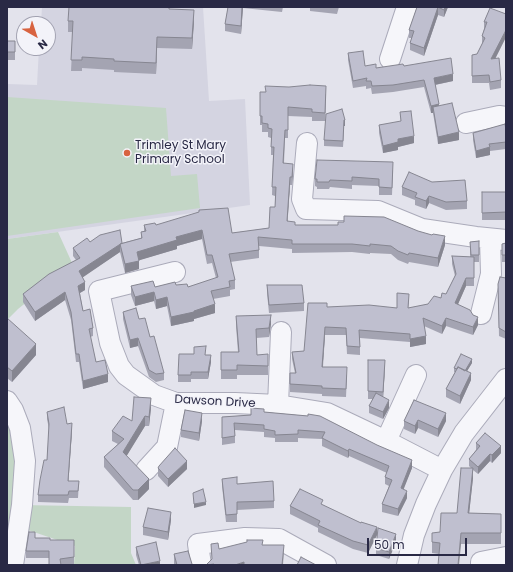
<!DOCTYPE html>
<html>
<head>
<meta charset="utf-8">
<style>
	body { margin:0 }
	#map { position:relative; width:513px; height:572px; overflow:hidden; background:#e3e3ec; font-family:Poppins,sans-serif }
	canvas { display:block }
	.frame { position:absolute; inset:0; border:8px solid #292945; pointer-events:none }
	.north { position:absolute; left:16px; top:16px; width:40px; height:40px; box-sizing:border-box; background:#f3f3f9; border:1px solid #a2a2b1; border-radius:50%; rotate:141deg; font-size:11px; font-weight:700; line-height:16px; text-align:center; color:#292945 }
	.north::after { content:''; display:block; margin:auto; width:14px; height:18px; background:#d86340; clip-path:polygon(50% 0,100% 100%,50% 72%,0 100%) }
	.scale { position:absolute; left:367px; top:538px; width:100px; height:18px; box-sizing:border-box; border:2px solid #292945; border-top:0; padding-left:5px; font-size:12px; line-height:14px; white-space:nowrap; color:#292945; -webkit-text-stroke:3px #f3f3f9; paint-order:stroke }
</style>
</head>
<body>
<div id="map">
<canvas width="513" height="572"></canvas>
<div class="frame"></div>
<div class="north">N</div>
<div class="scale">50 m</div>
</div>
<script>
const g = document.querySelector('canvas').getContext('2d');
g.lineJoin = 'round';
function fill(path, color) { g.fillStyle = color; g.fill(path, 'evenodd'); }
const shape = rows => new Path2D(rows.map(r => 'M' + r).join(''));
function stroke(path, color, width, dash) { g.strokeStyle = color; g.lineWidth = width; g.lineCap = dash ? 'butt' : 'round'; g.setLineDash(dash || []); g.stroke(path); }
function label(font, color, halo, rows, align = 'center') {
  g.font = font + ' Poppins,sans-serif'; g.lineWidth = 3; g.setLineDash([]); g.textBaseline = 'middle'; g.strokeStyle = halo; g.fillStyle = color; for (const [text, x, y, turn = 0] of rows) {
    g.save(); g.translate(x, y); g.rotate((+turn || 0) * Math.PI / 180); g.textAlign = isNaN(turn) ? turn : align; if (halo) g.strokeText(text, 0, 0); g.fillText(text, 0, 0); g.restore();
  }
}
const built = shape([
	[42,7,203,7,209,101,245,99,250,205,7,239,7,84,37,85,39,48,48,48,48,24,41,24]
]);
const green = shape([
	[7,97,166,108,171,176,197,174,200,208,7,236],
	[58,232,73,265,18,309,7,320,7,239],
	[7,401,22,505,131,507,131,553,136,565,74,565,75,546,19,527,19,529,7,528]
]);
const minor = shape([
	[390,59,407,7],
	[466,123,499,116,506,117],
	[307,143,302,199,306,209,378,211,422,229,476,237,506,240],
	[175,272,99,291,110,343,119,366,126,375,154,395,176,403,235,403,278,405,327,413,386,441,442,470],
	[481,314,491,274,490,239],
	[7,401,13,410,20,428,25,461,22,505,13,565],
	[278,405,281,332],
	[386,441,416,375],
	[146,470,167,447,176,403],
	[201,565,198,544,245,538,279,539,326,565],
	[407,565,414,535,426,504,442,470,464,433,506,379],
	[481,565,481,562,506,557]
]);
const wall = shape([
	[228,7,283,7,282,12,243,8,241,34,225,31,225,24],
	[304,7,339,7,337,14,310,11,310,8],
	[417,7,448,7,444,17,438,15,424,56,410,50,410,43,412,38,409,38,409,30],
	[490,8,506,37,495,59,501,80,501,88,490,90,489,83,472,83,472,55,477,54,482,44,482,36,484,29,484,22],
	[169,9,194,21,192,49,157,48,156,74,114,72,114,70,82,68,82,71,71,71,73,32,68,32,68,21],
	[7,34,7,41,15,41,15,60,7,60],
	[348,53,365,66,376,68,404,66,453,81,435,85,439,106,459,140,438,144,433,113,431,113,424,87,393,92,372,94,371,88,366,89,366,86,353,88,348,60],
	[260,92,326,94,325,121,312,121,312,117,288,116,288,138,285,138,284,163,293,172,292,185,290,185,287,221,295,225,445,245,438,267,409,262,408,264,398,260,391,254,370,253,370,254,352,252,292,253,292,249,259,246,259,258,230,262,235,280,235,289,230,290,230,296,213,299,215,313,194,319,194,321,171,326,167,306,156,309,154,301,135,306,131,295,131,286,155,287,176,285,188,287,216,278,212,263,207,264,202,239,177,246,177,249,139,260,139,269,125,273,120,252,82,277,85,290,80,293,83,311,93,328,93,336,90,337,96,362,108,382,83,389,79,362,76,362,71,320,65,300,35,321,23,302,23,294,76,260,73,256,73,248,90,242,122,243,141,238,141,232,144,231,144,225,156,225,232,233,269,228,275,207,275,196,272,195,273,155,271,155,271,138,268,137,268,132,262,132,262,125,260,125],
	[342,109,345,126,344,126,343,147,324,146,324,140],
	[400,112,414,143,398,147,398,150,383,153,379,133,379,125,401,122],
	[506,129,506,149,490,151,490,155,476,158,473,140,473,133],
	[393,170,392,195,379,195,379,186,352,185,352,189,330,187,329,189,317,189,317,187,315,186,315,179],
	[402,187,467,201,467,209,446,210,429,203,426,209,415,205,415,200,402,195],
	[482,192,506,192,506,220,482,220],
	[479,241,479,262,474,262,474,286,466,286,458,304,478,325,473,335,446,326,442,334,424,326,426,344,410,347,410,342,360,338,360,355,347,354,346,335,325,335,323,367,347,375,346,397,322,396,322,394,290,392,290,373,295,373,292,359,292,352,304,351,327,307,397,308,409,302,408,308,428,304,441,298,446,294,455,276,452,264,452,256,470,257,470,242],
	[506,243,506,262,502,262,502,244],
	[506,278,506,339,499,336,498,284],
	[267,285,304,303,304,311,269,313,267,293],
	[123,312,139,319,164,373,164,380,156,382,149,377,138,346,130,348,123,319],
	[236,316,271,324,269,337,256,338,257,355,268,363,268,375,237,375,237,379,221,379,221,352,238,352,236,326],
	[7,318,36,355,12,382,7,378],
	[206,355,211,362,208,379,191,379,191,382,178,382,178,375],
	[368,360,385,367,383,397,389,408,383,419,369,413,369,406,373,399,368,399],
	[472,363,467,371,471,380,460,404,446,397,446,389,455,372,454,372,454,368],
	[414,400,446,421,438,437,418,428,415,434,404,429,404,421],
	[151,408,149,426,145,426,126,456,149,489,138,500,133,500,104,467,104,457,118,444,112,441,112,431,132,421],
	[47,412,67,424,72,431,68,481,79,481,78,498,69,498,68,503,38,502,38,495,47,460,49,429,47,419],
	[264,412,308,416,412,468,403,489,407,498,398,516,382,512,382,504,389,486,385,484,385,477,387,473,349,456,348,458,322,446,322,439,298,438,298,442,275,442,275,438,264,437,264,432,235,430,235,443,222,445,222,417,251,415],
	[202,421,199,441,181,437,181,430],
	[476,443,501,453,492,463,490,461,478,474,473,470,473,478,469,513,501,514,501,544,461,544,439,554,432,553,432,542,457,513,471,468,469,466,469,459,476,450],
	[158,468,187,469,168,487,158,476],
	[222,479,237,484,274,501,274,508,237,510,237,522,226,522,222,486],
	[323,505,377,535,368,553,353,549,318,532,318,528,290,514,290,506],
	[171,520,168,540,143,535,143,527],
	[35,538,50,540,74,540,74,564,67,565,49,565,49,558,26,558,26,551],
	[396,542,389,559,376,555,376,548],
	[136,547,160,565,139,565,136,555],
	[174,554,192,564,193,565,174,565]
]);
const shadedWall = shape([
	[242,7,243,7,241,34,241,26],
	[438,7,438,15,424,56,424,48],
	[445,7,448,7,444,17,444,10],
	[194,10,194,21,192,49,192,38],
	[506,30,506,37,491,67,491,59],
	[157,37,157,48,156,74,156,63],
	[453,74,453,81,434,85,434,78],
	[326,86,326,94,325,121,325,113],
	[439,104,439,111,433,107,433,113,431,113,431,106],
	[344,120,345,120,345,126,344,126,343,147],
	[459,132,459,140,438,144,438,137],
	[414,136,414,143,398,147,398,150,383,153,383,146,398,139],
	[490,147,490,155,476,158,476,151],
	[293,164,293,172,292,185,292,177],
	[290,177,290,185,287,230,287,221],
	[429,196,429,203,426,209,426,201],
	[202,230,202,239,177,246,177,249,137,261,137,252,176,237],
	[445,236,445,245,438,267,438,258],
	[122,243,122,251,120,244,120,252,79,280,79,271],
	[139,261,139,269,125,273,125,264],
	[466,278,466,286,455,311,455,303],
	[85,282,85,290,78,294,78,286],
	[65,292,65,300,35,321,35,312],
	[154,292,154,301,135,306,135,297],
	[167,297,167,306,156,309,156,300],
	[215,304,215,313,194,319,194,321,171,326,171,317],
	[271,315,271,324,269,337,269,328],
	[478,317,478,325,473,335,473,327],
	[446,318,446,326,442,334,442,326],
	[325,327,325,335,322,375,322,367],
	[426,336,426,344,410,347,410,339],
	[138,338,138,346,130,348,130,340],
	[36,344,36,355,12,382,12,371],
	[211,355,211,362,208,379,208,372],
	[472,359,472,363,464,376,464,373],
	[385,360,385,367,383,399,383,392],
	[471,373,471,380,460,404,460,396],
	[108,374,108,382,83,389,83,381],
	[151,398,151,408,149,426,149,417],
	[389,400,389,408,383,419,383,412],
	[202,413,202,421,199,441,199,433],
	[446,413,446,421,438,437,438,429],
	[145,416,145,426,123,462,123,452],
	[418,420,418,428,415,434,415,426],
	[72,423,72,431,68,488,68,481],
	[501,446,501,453,492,463,492,455],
	[349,449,349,456,348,458,348,451],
	[490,454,490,461,478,474,478,467],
	[412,460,412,468,401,496,401,488],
	[187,461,187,469,168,487,168,479],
	[473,468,473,478,468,524,468,513],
	[149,479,149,489,138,500,138,490],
	[407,491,407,498,398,516,398,509],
	[206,502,206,505,194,508,194,504],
	[171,512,171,520,168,540,168,532],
	[377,527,377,535,368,553,368,545],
	[461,533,461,544,459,565,458,565],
	[396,534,396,542,389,559,389,552],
	[284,545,283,565,282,565],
	[160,561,160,565,143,565],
	[244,562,244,565,235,565]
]);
const building = shape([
	[69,7,169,7,169,9,194,10,192,38,157,37,156,63,114,61,114,59,82,57,82,60,71,60,73,21,68,21,69,7],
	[228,7,242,7,241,26,225,24,228,7],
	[417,7,445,7,444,10,438,7,424,48,410,43,414,31,409,30,417,7],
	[490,8,506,14,506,30,491,59,499,58,501,80,490,82,489,75,472,76,472,55,477,54,485,38,482,36,487,22,484,22,490,8],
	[7,34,7,41,15,41,15,52,7,52,7,34],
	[363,51,365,66,376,64,376,68,403,64,404,66,451,58,453,74,434,78,439,104,431,106,424,80,393,85,372,86,371,81,366,81,367,78,353,81,348,53,363,51],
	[310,85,326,86,325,113,312,112,312,109,288,107,288,130,285,130,283,163,293,164,292,177,290,177,287,221,295,222,295,225,338,225,338,222,344,222,344,216,384,217,418,231,432,235,433,234,445,236,438,258,409,253,408,255,398,251,391,246,370,244,370,246,352,244,292,244,292,240,258,237,259,250,229,254,235,280,229,281,230,287,211,291,215,304,194,311,194,312,171,317,167,297,156,300,154,292,135,297,131,286,153,281,155,287,175,282,176,285,187,284,188,287,218,277,212,255,207,255,202,230,176,237,177,240,137,252,139,261,125,264,120,244,142,238,141,232,146,231,144,225,155,223,156,225,199,212,199,210,228,208,232,233,269,228,270,207,275,207,276,187,272,187,274,147,271,147,272,129,268,128,268,124,262,123,262,116,260,116,260,92,266,92,265,86,289,87,310,85],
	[452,103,459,132,438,137,433,107,452,103],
	[342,109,345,120,344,120,343,141,324,140,326,114,342,109],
	[411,111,414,136,398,139,398,142,383,146,379,125,401,121,400,112,411,111],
	[505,124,506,130,506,129,506,142,489,144,490,147,476,151,473,133,505,124],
	[317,160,393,162,392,188,379,187,379,179,352,177,352,181,330,180,329,182,317,182,317,179,315,179,317,160],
	[409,172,432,182,465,180,467,201,446,202,429,196,426,201,415,197,417,193,402,187,409,172],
	[482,192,506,192,506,212,482,213,482,192],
	[120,230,122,243,79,271,85,282,78,286,83,311,90,309,93,328,89,329,96,362,105,360,108,374,83,381,79,354,76,354,71,312,65,292,35,312,23,294,49,274,80,258,73,248,87,238,90,242,100,235,120,230],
	[479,241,479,255,471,255,470,242,479,241],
	[506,243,506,255,502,255,502,244,506,243],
	[452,256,474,257,474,278,466,278,455,303,470,310,473,315,478,317,473,327,446,318,442,326,423,318,426,336,410,339,410,334,359,330,360,347,347,346,346,328,325,327,322,367,347,367,346,389,322,388,322,386,290,384,290,373,296,373,292,352,304,351,308,303,327,303,327,307,369,305,397,308,397,293,409,294,408,308,428,304,434,296,441,298,442,293,446,294,456,274,452,256],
	[500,277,506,278,506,332,499,328,498,284,500,277],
	[267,285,302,285,304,303,269,305,267,285],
	[136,308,139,319,145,318,150,337,154,336,164,373,156,374,149,370,138,338,130,340,123,312,136,308],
	[271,315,269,328,256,329,257,355,268,354,268,366,237,365,237,370,221,370,221,352,239,352,236,316,271,315],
	[7,318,36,344,12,371,7,367,7,318],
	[206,346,205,355,211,355,208,372,191,372,191,375,178,375,179,354,194,354,194,347,206,346],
	[461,354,472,359,465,371,458,367,457,369,454,368,461,354],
	[368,360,385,360,383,392,368,391,368,360],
	[458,367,471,373,460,396,446,389,458,367],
	[376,393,389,400,383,412,369,406,376,393],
	[134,397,151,398,149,417,145,416,123,452,149,479,138,490,133,490,104,457,124,439,112,431,123,416,132,421,134,397],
	[414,400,446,413,438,429,418,420,415,426,404,421,414,400],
	[64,407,67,424,72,423,68,481,79,481,78,491,69,491,68,495,38,495,40,480,44,460,47,460,49,424,47,412,64,407],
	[251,408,264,409,264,412,308,416,308,414,320,416,377,445,412,460,401,488,407,491,398,509,382,504,392,480,385,477,389,466,349,449,348,451,322,438,325,432,298,430,298,434,275,435,275,431,264,429,264,425,234,423,235,436,222,438,222,417,251,415,251,408],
	[185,410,202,413,199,433,181,430,185,410],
	[485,433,501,446,492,455,490,454,478,467,469,459,480,446,476,443,485,433],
	[175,448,187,461,168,479,158,468,159,466,175,448],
	[461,468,473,468,468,513,501,514,501,533,461,533,458,565,438,565,440,543,432,542,432,533,440,532,441,513,457,513,461,468],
	[237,477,237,484,273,481,274,501,237,502,237,514,226,515,222,479,237,477],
	[203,489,206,502,194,504,193,493,203,489],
	[300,489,323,500,321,504,361,523,361,522,377,527,368,545,353,541,318,525,320,521,290,506,300,489],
	[148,508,171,512,168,532,143,527,148,508],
	[378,528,396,534,389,552,376,548,378,528],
	[29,532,35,532,35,538,50,538,50,540,74,540,74,557,60,559,61,565,49,565,49,551,26,551,29,532],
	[247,540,263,540,262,545,284,545,282,565,244,565,244,562,235,565,214,565,214,564,206,565,212,559,211,544,218,543,219,549,247,542,247,540],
	[156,542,160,561,141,565,136,547,156,542],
	[188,551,192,564,193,565,177,565,174,554,188,551],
	[301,557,316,565,297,565,301,557]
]);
const markers = [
	[127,153,4,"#d86340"]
];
const poiNames = [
	["Trimley St Mary",135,146],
	["Primary School",135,160]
];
const streetNames = [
	["Dawson Drive",215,402,3]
];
fill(built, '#d4d4e1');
fill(green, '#c3d6c6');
stroke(minor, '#ababba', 22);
stroke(minor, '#f6f6fa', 20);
fill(wall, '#a4a4b2');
fill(shadedWall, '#868691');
fill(building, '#bfbfcf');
stroke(building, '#868691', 1);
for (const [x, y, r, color] of markers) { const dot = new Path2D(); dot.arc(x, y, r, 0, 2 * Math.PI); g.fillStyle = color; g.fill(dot); stroke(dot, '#f3f3f9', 1.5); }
label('12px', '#292945', '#f3f3f9', poiNames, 'left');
label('12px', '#292945', '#f3f3f9', streetNames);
</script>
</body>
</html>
